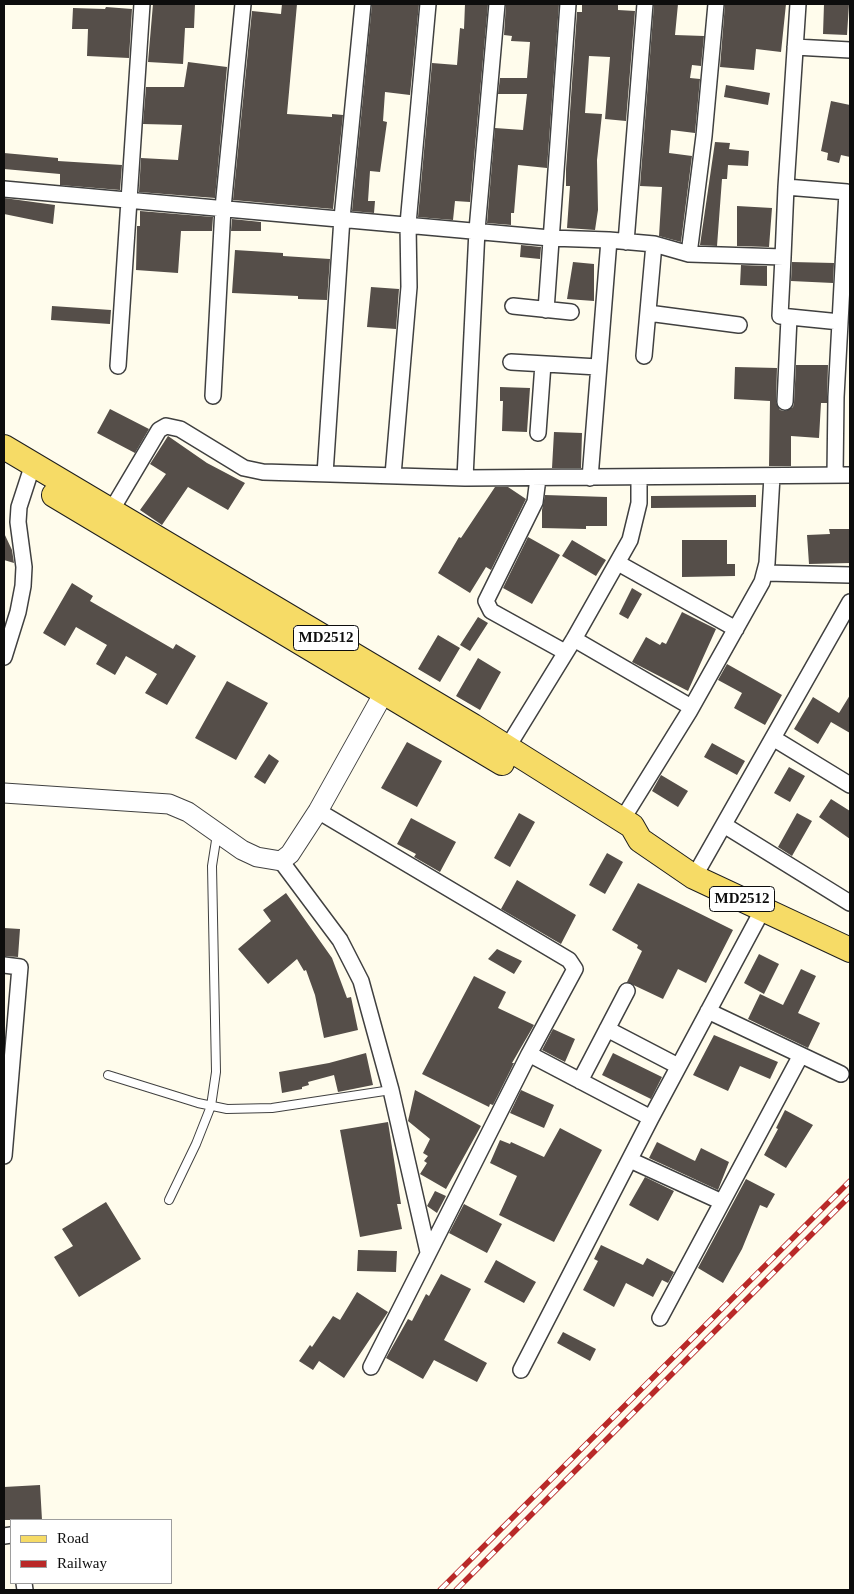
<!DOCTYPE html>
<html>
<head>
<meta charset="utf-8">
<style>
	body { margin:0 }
	#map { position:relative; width:854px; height:1594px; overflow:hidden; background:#fffcec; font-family:Georgia,serif }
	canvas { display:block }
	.frame { position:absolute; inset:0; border:5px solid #0d0d0d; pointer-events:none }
	.legend { position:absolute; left:10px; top:1519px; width:162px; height:65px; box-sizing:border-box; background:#fff; border:1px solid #9e9e9e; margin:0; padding:6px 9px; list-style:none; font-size:15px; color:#0d0d0d }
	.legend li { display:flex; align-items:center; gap:10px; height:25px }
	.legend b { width:25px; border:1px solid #9e9e9e }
</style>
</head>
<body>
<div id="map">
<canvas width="854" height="1594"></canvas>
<div class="frame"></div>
<ul class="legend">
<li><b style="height:6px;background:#f6db66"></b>Road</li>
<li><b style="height:6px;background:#b92928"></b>Railway</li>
</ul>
</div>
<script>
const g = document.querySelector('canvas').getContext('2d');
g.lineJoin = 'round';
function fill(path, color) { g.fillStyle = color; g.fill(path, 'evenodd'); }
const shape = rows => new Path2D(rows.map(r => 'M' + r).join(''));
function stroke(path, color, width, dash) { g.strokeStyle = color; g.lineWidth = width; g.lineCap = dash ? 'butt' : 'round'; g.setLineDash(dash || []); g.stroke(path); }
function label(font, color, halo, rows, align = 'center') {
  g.font = font + ' Georgia,serif'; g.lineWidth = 5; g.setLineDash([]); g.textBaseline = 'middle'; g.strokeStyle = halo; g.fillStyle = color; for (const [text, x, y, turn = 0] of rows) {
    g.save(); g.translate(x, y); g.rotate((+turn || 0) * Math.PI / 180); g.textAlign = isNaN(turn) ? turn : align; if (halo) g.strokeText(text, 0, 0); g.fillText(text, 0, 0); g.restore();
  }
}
const building = shape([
	[153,4,195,4,194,28,185,28,183,64,148,62],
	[282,4,297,4,287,114,332,117,332,114,343,115,333,209,233,200,252,11,281,14],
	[372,4,419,4,410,95,385,92,383,121,387,122,380,172,370,171,368,201,375,201,374,213,352,211],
	[465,4,488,4,470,202,455,201,453,220,418,217,432,63,457,65,460,28,464,29],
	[506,4,559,4,547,168,518,165,514,213,511,213,511,225,487,223,495,128,523,130,527,94,498,94,500,78,527,78,530,42,511,41,512,36,504,35],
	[582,4,618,4,618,10,635,11,626,121,605,119,610,57,589,56,585,113,602,114,597,160,598,210,595,230,567,228,570,186,566,186,566,169,577,12,582,12],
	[654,4,678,4,675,35,704,36,701,66,692,65,690,78,700,79,695,133,671,130,669,153,692,156,681,242,659,236,662,187,640,186],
	[725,4,786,4,781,52,756,49,754,70,720,67],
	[824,4,849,4,847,35,823,34],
	[106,7,132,9,129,58,87,56,88,29,72,29,73,8,105,9],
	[188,62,227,67,215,198,139,192,141,158,178,160,182,125,143,124,146,87,184,87],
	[726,85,770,93,768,105,724,97],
	[831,101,850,105,850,157,841,155,839,163,827,160,828,153,821,151],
	[715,142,730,143,729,149,749,151,748,166,728,165,727,179,722,179,717,246,700,245],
	[4,153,58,158,58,161,122,165,120,190,60,185,60,174,4,169],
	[4,198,55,205,53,224,4,214],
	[737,206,772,208,769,247,737,246],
	[140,211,213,217,212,231,181,231,178,273,136,270,137,226,140,226],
	[232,219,261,222,261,231,231,231],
	[521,245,541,247,540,259,520,257],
	[235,250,283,253,283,256,330,259,327,300,298,299,298,296,232,293],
	[573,262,594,264,594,301,567,299],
	[792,262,834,263,833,283,791,281],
	[741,265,767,266,767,286,740,285],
	[371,287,399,289,396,329,367,327],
	[52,306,111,310,110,324,51,320],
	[796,365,828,365,827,403,821,403,819,438,791,436,791,466,769,466,770,401,734,399,735,367,777,368,776,402,780,410,785,411,793,407,794,403],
	[500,387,530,388,527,432,502,431,503,401,500,401],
	[110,409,149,429,135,453,97,433],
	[554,432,582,433,581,468,552,468],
	[168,436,207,463,245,483,228,510,188,487,162,525,140,510,166,474,150,464],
	[495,487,508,487,526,499,491,570,486,567,470,593,438,573,459,537,461,538],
	[545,495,607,497,607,526,586,526,586,529,542,528,542,510],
	[756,495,756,507,651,508,651,496],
	[829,529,850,529,850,563,809,564,807,535,830,534],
	[4,533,12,550,14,563,4,560],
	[528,537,560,555,532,604,503,588],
	[572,540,606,560,596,576,562,556],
	[682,540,727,540,727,564,735,564,735,576,682,577],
	[72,583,93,596,90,601,173,649,176,644,196,656,167,705,145,693,157,674,126,656,115,675,96,664,107,645,76,627,65,646,43,633],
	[632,588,642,594,628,619,619,614],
	[682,612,716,629,688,691,632,662,646,637,660,645,662,642,666,644],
	[478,617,488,623,470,651,460,645],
	[438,635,460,648,440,682,418,669],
	[478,658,501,672,480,710,456,696],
	[727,664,782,695,765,725,734,708,742,693,718,680],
	[227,681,268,703,236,760,195,738],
	[850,695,850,733,831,722,818,744,794,729,813,697,839,713],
	[407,742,442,761,417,807,381,788],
	[712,743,745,761,737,775,704,757],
	[269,754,279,761,265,784,254,777],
	[789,767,805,776,790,802,774,793],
	[661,775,688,791,678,807,652,791],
	[831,799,850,811,850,839,819,817],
	[519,813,535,822,510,867,494,858],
	[797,813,812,821,792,856,778,847],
	[411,818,456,842,440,872,414,857,416,854,397,844],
	[607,853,623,862,605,894,589,885],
	[517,880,576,915,561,944,501,909],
	[638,883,733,930,706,983,678,969,663,999,627,982,642,951,637,948,638,945,612,930],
	[286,893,332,958,347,998,351,997,358,1030,324,1038,315,995,306,970,304,971,297,959,268,984,238,949,271,921,263,910],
	[4,928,20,929,18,957,4,956],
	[497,949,522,961,514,974,488,959],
	[759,954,779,964,764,994,744,983],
	[801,969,816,976,798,1013,820,1023,808,1048,748,1019,760,994,783,1005],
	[474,976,506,992,498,1008,534,1025,512,1063,514,1063,493,1105,490,1104,489,1107,422,1074],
	[553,1029,575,1039,565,1062,542,1050],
	[714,1035,778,1062,770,1079,740,1066,728,1091,693,1075],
	[366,1053,373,1085,338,1092,334,1075,308,1082,309,1085,302,1087,302,1089,282,1093,279,1072,329,1063],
	[613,1053,662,1077,651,1099,602,1075],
	[415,1090,481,1126,446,1189,420,1174,427,1163,424,1161,428,1156,423,1153,430,1139,408,1121],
	[521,1090,554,1105,544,1128,510,1113],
	[785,1110,813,1125,786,1168,764,1155,778,1129,776,1128],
	[388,1122,401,1204,397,1204,402,1229,360,1237,340,1130],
	[560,1128,602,1150,554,1242,499,1215,517,1176,490,1163,500,1140,510,1144,511,1142,544,1157],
	[657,1142,695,1161,701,1148,729,1162,718,1190,649,1158],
	[645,1177,674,1191,658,1221,629,1205],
	[746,1179,775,1194,767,1208,760,1205,742,1249,723,1283,698,1268],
	[435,1191,446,1196,437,1213,427,1206],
	[106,1202,141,1259,79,1297,54,1257,73,1246,62,1229],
	[464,1204,502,1224,487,1253,449,1233],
	[601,1245,643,1265,647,1258,674,1272,668,1283,662,1280,653,1297,626,1283,614,1307,583,1290,598,1261,594,1259],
	[358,1250,397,1251,396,1272,357,1271],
	[496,1260,536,1282,524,1303,484,1282],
	[441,1274,471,1289,444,1340,487,1363,477,1382,434,1360,423,1379,386,1358,408,1319,412,1321,426,1294,429,1296],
	[357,1292,388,1312,344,1378,319,1361,313,1370,299,1361,310,1345,312,1347,333,1316,340,1320],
	[563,1332,596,1349,590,1361,557,1343],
	[40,1485,42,1520,4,1520,4,1487]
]);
const service = shape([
	[108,1075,198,1103,227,1109,272,1108,391,1090],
	[169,1200,196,1144,211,1106,216,1072,212,866,217,834]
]);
const minor = shape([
	[798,4,786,187,847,192,836,397,835,475],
	[795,47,850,50],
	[4,189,550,238,609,240,654,244,689,254,783,257,786,187],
	[626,242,645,4],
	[689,254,704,136,716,4],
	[783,257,780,316,840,322],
	[513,306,571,312],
	[546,310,568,4],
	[648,313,739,325],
	[644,356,654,244],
	[511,362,598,367],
	[118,366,142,4],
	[213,396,223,208,243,4],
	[785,402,789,318],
	[538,433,543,364],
	[325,474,342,218,363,4],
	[393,475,409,287,408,224,428,4],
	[465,478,477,230,497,4],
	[538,478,535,502,486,601,491,611,565,652],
	[590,478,609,240],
	[111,511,159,430,166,426,180,429,244,468,263,472,465,478,850,475],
	[618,563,736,629],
	[766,573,850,575],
	[574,639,691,707],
	[4,657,18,612,23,586,24,567,18,522,19,507,33,464],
	[773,738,850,785],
	[507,748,574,639,630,540,639,503,639,478],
	[318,811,569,960,575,969,529,1054,371,1367],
	[622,820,689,712,762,582,767,563,772,476],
	[724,825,850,903],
	[281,861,340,940,361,981,391,1090,428,1252],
	[694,877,850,602],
	[4,965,20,967,4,1156],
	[708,1011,841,1074],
	[607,1029,678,1066],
	[529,1054,651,1118],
	[580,1081,627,991],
	[630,1160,722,1202],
	[660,1318,801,1055],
	[521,1370,651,1118,763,909],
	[4,1536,11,1535],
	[24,1583,25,1590]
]);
const tertiary = shape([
	[4,793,169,804,188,812,242,850,257,857,281,861,290,854,318,811,390,682]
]);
const primary = shape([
	[4,447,473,726,632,826,640,840,694,877,850,950],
	[54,495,502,763]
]);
const rail = shape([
	[440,1590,850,1181],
	[456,1590,850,1196]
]);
const shields = [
	[326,638,65],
	[742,899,65]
];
const shieldNames = [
	["MD2512",326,638],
	["MD2512",742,899]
];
fill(building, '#554e49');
stroke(service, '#404040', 10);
stroke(minor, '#404040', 18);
stroke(tertiary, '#404040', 21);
stroke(primary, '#1e1e1e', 26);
stroke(service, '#fff', 8);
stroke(minor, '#fff', 15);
stroke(tertiary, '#fff', 19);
stroke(primary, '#f6db66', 24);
stroke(rail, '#b92928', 5.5);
stroke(rail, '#fff', 4, [11]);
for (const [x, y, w] of shields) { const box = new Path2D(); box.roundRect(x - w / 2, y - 12.5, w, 25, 4); g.fillStyle = '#fff'; g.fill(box); stroke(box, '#0d0d0d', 1); }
label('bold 15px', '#0d0d0d', null, shieldNames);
</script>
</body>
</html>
